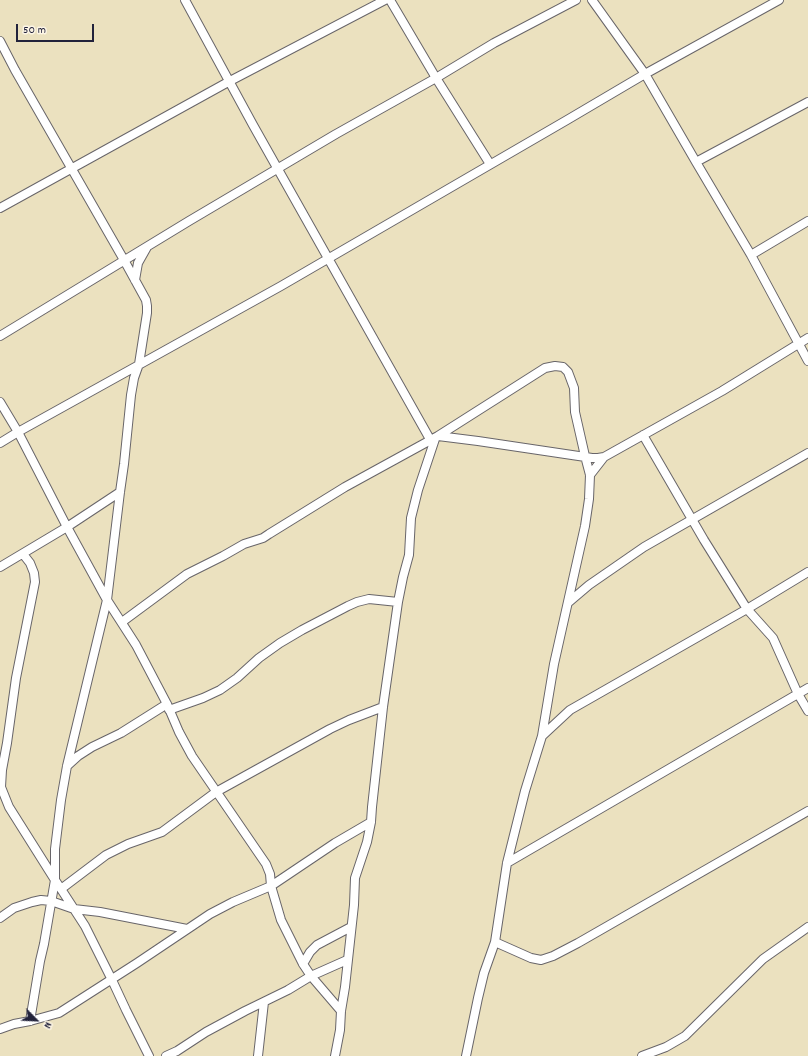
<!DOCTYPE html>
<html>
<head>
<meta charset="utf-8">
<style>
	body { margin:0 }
	#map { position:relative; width:808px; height:1056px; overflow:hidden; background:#ebe1bf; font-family:Dekko,sans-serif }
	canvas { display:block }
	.north { position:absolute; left:16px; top:1000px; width:40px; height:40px; -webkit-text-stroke:3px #fcf5e5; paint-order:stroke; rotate:114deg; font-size:11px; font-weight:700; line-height:16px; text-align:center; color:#22223b }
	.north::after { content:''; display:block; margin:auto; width:14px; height:18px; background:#22223b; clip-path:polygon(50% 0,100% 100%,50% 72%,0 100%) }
	.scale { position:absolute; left:16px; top:24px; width:78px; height:18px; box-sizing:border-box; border:2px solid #22223b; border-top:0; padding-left:5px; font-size:12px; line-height:14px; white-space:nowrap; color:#22223b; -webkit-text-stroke:3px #fcf5e5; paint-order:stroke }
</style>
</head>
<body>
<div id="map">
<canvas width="808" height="1056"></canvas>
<div class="north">N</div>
<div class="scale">50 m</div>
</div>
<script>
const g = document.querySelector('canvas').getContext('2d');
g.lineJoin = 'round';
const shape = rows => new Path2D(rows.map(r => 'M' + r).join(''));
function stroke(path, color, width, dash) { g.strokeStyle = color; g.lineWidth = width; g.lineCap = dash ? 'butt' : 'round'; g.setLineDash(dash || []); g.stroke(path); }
const street = shape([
	[185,0,253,125,431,441],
	[390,0,436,78,490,164],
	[592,0,645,74,696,162,751,255,808,361],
	[0,41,15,70,124,260,146,300,147,306,147,313,139,364,134,378,131,395,124,464,120,492,107,600,67,766,61,800,55,849,55,880,44,944,40,961,30,1021],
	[696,162,808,102],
	[0,208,230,81,385,0],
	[751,255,808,221],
	[135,280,138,263,147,247],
	[0,336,189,221,336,134,436,78,494,43,576,0],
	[0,402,18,432,67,527,107,600,136,645,167,704,179,732,192,756,266,864,270,874,271,886,281,920,303,964,311,976,341,1011],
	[643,435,704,540,747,609,773,638,798,694,808,711],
	[438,436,545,368,555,366,563,367,568,372,574,388,575,412,585,456,590,475,589,499,585,526,554,664,542,736],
	[0,443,18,432,281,286,567,120,645,74,779,0],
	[590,475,604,457],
	[23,554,30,563,34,573,35,582,16,678,7,743,2,770,1,787,9,807,55,880,61,889,85,926,112,980,126,1010,149,1056],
	[0,567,67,527,120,492],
	[569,602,589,585,644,547,808,453],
	[122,622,187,574,223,556,244,544,263,538,269,534,345,487,438,436,478,441,592,458,598,458,604,457,722,391,808,338],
	[169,710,203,698,220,690,237,678,259,658,280,643,302,630,348,606,357,602,369,599,398,602],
	[67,766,78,756,92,747,121,733,167,704],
	[507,863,808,688],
	[61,889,106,855,128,844,162,832,216,792,330,729,349,720,383,707],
	[0,918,14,908,32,902,41,900,51,901,74,909,100,912,187,929],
	[495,942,531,958,541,960,553,956,578,943,808,811],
	[303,964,310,952,317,945,351,927],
	[0,1029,14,1024,30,1021,59,1013,137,963,210,914,233,902,271,886,335,843,371,822],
	[166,1056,177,1051,206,1032,245,1011,288,990,311,976,347,960],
	[258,1056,264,1002],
	[335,1056,340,1030,341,1011,345,987,354,905,355,878,367,842,371,822,372,807,383,707,398,602,403,577,409,555,411,518,418,490,435,439],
	[466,1056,478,998,484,973,495,942,507,863,525,791,542,736,570,710,747,609,808,572],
	[642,1056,666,1047,685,1036,763,959,808,927]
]);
stroke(street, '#686569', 10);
stroke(street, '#fff', 8);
</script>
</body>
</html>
